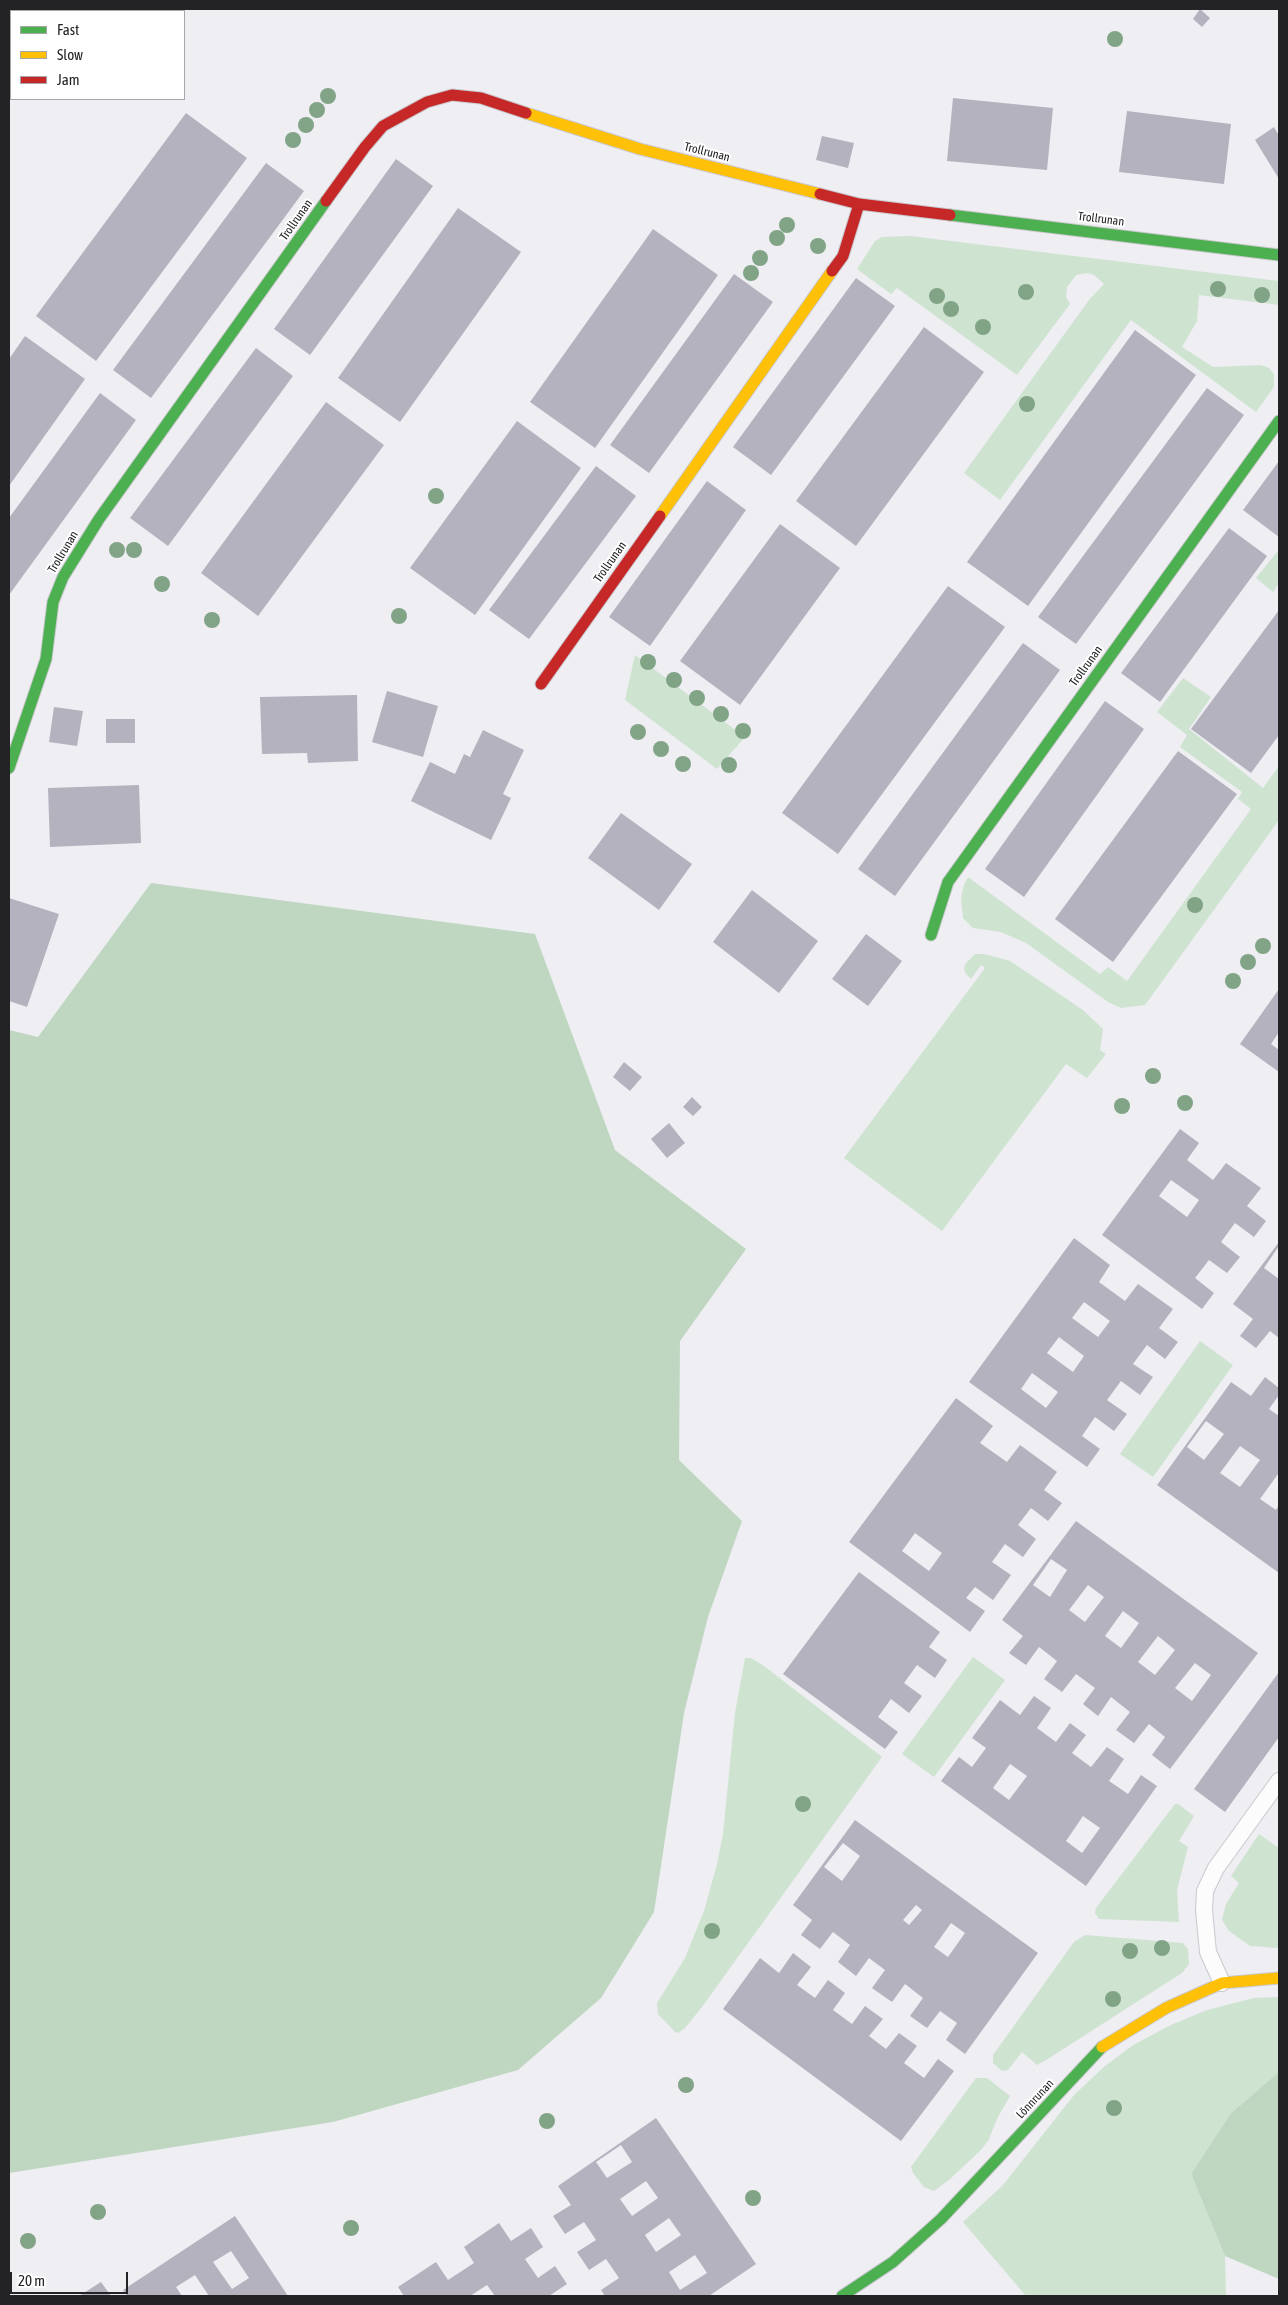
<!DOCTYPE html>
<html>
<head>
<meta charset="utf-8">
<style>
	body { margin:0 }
	#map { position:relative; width:1288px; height:2305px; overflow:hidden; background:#eeeef3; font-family:"Asap Condensed",sans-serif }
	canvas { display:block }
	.frame { position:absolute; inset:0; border:10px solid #232326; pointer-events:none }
	.legend { position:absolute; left:10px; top:10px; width:175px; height:90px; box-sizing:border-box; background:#fff; border:1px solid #a7a7a8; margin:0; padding:6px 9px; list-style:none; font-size:15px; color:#232326 }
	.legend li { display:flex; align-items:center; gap:10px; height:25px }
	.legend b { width:25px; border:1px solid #a7a7a8 }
	.scale { position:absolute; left:10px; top:2272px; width:118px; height:22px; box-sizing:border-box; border:2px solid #232326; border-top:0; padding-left:6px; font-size:15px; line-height:18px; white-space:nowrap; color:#232326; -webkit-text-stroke:4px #fff; paint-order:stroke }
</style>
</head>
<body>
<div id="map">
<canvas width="1288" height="2305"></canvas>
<div class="frame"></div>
<ul class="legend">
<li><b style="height:6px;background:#4caf50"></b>Fast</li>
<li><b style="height:6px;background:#ffc107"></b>Slow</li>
<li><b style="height:6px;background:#c62828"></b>Jam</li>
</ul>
<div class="scale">20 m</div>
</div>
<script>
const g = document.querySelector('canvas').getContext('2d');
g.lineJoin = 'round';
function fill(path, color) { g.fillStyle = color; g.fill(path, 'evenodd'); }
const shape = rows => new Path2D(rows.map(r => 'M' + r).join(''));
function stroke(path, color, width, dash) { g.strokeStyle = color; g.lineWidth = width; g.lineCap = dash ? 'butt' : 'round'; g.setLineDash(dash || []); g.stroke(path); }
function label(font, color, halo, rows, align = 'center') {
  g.font = font + ' "Asap Condensed",sans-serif'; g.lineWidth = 4; g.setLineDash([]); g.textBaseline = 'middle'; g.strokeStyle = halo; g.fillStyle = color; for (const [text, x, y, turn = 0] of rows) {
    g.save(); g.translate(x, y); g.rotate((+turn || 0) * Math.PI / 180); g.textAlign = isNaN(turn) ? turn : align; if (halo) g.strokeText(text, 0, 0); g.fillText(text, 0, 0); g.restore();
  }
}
const green = shape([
	[910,236,1279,281,1279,305,1199,295,1197,321,1182,347,1213,367,1261,365,1269,368,1274,374,1274,387,1256,412,1131,320,1000,500,964,473,1089,300,1104,284,1094,275,1087,273,1076,275,1067,287,1066,297,1070,304,1017,375,897,288,891,294,857,269,875,241,882,237],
	[1277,552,1279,554,1279,583,1273,592,1256,578],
	[635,655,745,737,717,769,625,700],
	[1183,678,1211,697,1189,729,1263,788,1279,766,1279,820,1145,1005,1121,1008,1108,1002,1026,943,1001,932,973,928,963,918,961,898,964,885,968,877,1100,974,1108,967,1127,981,1251,809,1238,799,1242,792,1180,747,1187,735,1157,712],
	[975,954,984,954,1010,961,1083,1010,1103,1029,1100,1050,1106,1054,1087,1078,1066,1064,942,1231,844,1158,985,968,981,965,971,979,966,974,964,970,965,964],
	[1200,1341,1233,1365,1153,1477,1120,1454],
	[973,1657,1005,1680,934,1777,902,1754],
	[745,1658,751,1658,764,1666,882,1757,702,2007,685,2028,678,2033,675,2032,658,2014,657,2003,685,1958,704,1911,717,1864,723,1834,735,1713],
	[1175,1804,1178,1804,1194,1816,1179,1841,1188,1847,1177,1890,1179,1922,1099,1919,1095,1913,1096,1908],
	[1259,1834,1279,1848,1279,1948,1250,1946,1229,1931,1222,1920,1226,1904,1239,1883,1231,1876],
	[1085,1935,1183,1943,1188,1949,1189,1964,1182,1973,1046,2060,1037,2065,1022,2052,1008,2070,1002,2071,993,2063,993,2055,1074,1942],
	[1279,1997,1279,2072,1231,2113,1191,2174,1225,2256,1226,2296,1026,2296,963,2222,1003,2185,1074,2095,1105,2066,1133,2045,1171,2025,1207,2010,1254,1998],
	[976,2078,987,2078,1010,2096,998,2117,988,2141,980,2151,949,2180,934,2191,924,2187,913,2173,911,2167]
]);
const forest = shape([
	[151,883,535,934,615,1150,746,1249,680,1341,679,1460,742,1521,708,1617,684,1713,654,1912,601,1998,518,2070,333,2122,9,2173,9,1030,38,1037],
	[1279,2072,1279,2279,1225,2256,1191,2174,1231,2113]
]);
const building = shape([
	[1200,9,1210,18,1202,27,1193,19],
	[953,98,1053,108,1047,170,947,161],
	[1127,111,1231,124,1224,184,1119,172],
	[186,113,247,158,96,361,36,316],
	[1274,127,1279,136,1279,179,1255,140],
	[822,136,854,143,848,168,816,160],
	[396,159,433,186,310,355,274,329],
	[266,163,304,191,151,398,113,370],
	[458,208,521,252,400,422,338,378],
	[653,229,718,275,595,448,530,402],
	[734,274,773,302,649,473,610,445],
	[856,278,895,306,771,475,733,447],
	[924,327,984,372,856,546,796,501],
	[1135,330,1196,375,1028,606,967,562],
	[25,336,85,379,9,486,9,359],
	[256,348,293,376,168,546,130,518],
	[1207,388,1244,415,1076,644,1038,617],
	[100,393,136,420,9,595,9,518],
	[326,402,384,445,258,616,201,573],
	[517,421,581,468,475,615,410,568],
	[1279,461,1279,537,1243,510],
	[596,466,636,496,529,639,489,610],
	[707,481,746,510,650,646,609,617],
	[780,524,840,568,740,705,680,661],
	[1229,528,1267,556,1160,702,1121,673],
	[948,586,1005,627,838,854,782,813],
	[1279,610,1279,735,1251,773,1191,729],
	[1023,643,1060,670,895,896,858,869],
	[387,691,438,706,423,757,372,742],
	[357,695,358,761,308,763,307,753,262,754,260,697],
	[1105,701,1144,729,1024,897,985,869],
	[54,707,83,711,77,746,49,742],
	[106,719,135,719,135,743,106,743],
	[483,730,524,750,503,794,511,798,491,840,411,801,430,762,455,774,464,754,470,757],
	[1178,751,1237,794,1113,962,1055,919],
	[139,785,141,843,50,847,48,788],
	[621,813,692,864,659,910,588,858],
	[752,890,818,941,779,993,713,942],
	[9,898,59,914,27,1007,9,1001],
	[866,934,902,961,868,1006,832,979],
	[1279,989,1279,1032,1271,1044,1279,1050,1279,1072,1240,1044],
	[624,1062,642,1077,630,1091,613,1077],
	[692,1097,702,1107,693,1116,683,1107],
	[669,1123,685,1143,667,1158,651,1139],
	[1180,1129,1199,1143,1187,1160,1213,1180,1226,1163,1261,1188,1247,1206,1266,1221,1254,1237,1235,1223,1221,1242,1240,1257,1227,1273,1209,1260,1195,1278,1214,1293,1202,1309,1102,1235],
	[1171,1180,1199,1200,1187,1217,1159,1196],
	[1074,1238,1110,1265,1099,1282,1125,1301,1138,1284,1173,1309,1159,1328,1178,1342,1165,1359,1147,1345,1133,1364,1153,1377,1140,1395,1121,1381,1107,1400,1127,1414,1114,1431,1095,1417,1082,1436,1100,1449,1087,1467,969,1382],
	[1084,1302,1110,1321,1098,1337,1072,1318],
	[1059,1337,1084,1356,1073,1372,1047,1353],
	[1032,1373,1058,1392,1046,1408,1021,1389],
	[1279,1242,1279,1246,1264,1268,1279,1279,1279,1338,1270,1331,1256,1348,1240,1336,1253,1319,1233,1304],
	[1265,1377,1279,1388,1279,1395,1269,1409,1279,1416,1279,1475,1278,1474,1260,1499,1276,1510,1279,1505,1279,1573,1157,1485,1231,1382,1251,1396],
	[1206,1421,1224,1434,1204,1460,1187,1447],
	[1240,1446,1260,1460,1240,1487,1220,1473],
	[956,1398,993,1426,980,1443,1007,1462,1020,1445,1057,1472,1044,1490,1062,1503,1048,1521,1031,1508,1018,1525,1036,1539,1023,1557,1005,1544,992,1562,1011,1575,993,1600,975,1587,966,1598,985,1611,970,1632,849,1542],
	[915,1533,942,1553,929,1571,902,1551],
	[1076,1521,1258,1653,1170,1769,1152,1755,1165,1737,1149,1724,1134,1743,1116,1730,1130,1712,1111,1697,1098,1716,1083,1704,1095,1688,1076,1674,1062,1692,1044,1679,1057,1661,1039,1647,1026,1665,1009,1653,1023,1636,1002,1620],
	[1051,1559,1067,1570,1050,1597,1033,1585],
	[1088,1585,1104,1597,1085,1622,1069,1610],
	[1123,1611,1139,1623,1121,1648,1105,1636],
	[1158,1636,1175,1650,1155,1675,1138,1662],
	[1195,1663,1211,1675,1192,1701,1175,1688],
	[859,1572,940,1632,929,1647,947,1660,935,1678,917,1665,904,1683,922,1696,909,1713,891,1699,878,1717,898,1732,885,1749,783,1674],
	[1279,1672,1279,1737,1225,1812,1194,1789],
	[1034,1696,1051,1708,1037,1728,1056,1742,1070,1723,1086,1735,1072,1753,1091,1767,1107,1747,1124,1759,1109,1781,1128,1794,1141,1775,1157,1786,1086,1886,941,1781,959,1757,972,1767,986,1748,972,1738,1000,1700,1020,1715],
	[1010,1764,1027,1776,1009,1800,993,1788],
	[1083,1816,1100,1828,1082,1853,1066,1841],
	[855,1820,1038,1953,965,2054,946,2040,957,2023,940,2011,927,2028,910,2016,923,1998,905,1984,892,2002,872,1988,885,1970,869,1958,856,1976,838,1962,850,1945,833,1932,820,1949,801,1935,812,1920,793,1905],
	[843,1843,860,1856,842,1881,824,1867],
	[916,1905,922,1910,909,1925,903,1920],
	[951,1923,965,1933,948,1957,934,1947],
	[793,1953,811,1967,797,1985,815,1998,828,1980,845,1993,833,2010,852,2024,865,2006,883,2019,869,2036,886,2049,899,2033,917,2046,904,2063,924,2078,938,2059,954,2071,901,2141,723,2009,760,1958,779,1973],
	[656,2118,756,2264,709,2296,605,2296,601,2290,619,2278,606,2259,589,2270,577,2252,596,2240,584,2222,565,2234,553,2216,571,2205,558,2186],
	[621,2145,632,2162,607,2178,596,2162],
	[646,2181,658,2198,632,2216,620,2199],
	[669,2218,681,2235,656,2252,645,2235],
	[695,2255,707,2273,680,2290,669,2272],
	[235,2216,288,2296,209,2296,195,2275,176,2287,182,2296,127,2296,123,2290],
	[231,2251,249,2278,232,2289,213,2262],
	[499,2223,511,2241,531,2228,543,2247,525,2259,538,2278,555,2266,567,2284,549,2296,495,2296,487,2285,470,2296,404,2296,398,2287,436,2262,448,2280,474,2263,464,2247],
	[101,2282,111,2296,79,2296]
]);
const lane = shape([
	[1222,1983,1208,1952,1204,1910,1205,1891,1216,1868,1279,1781]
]);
const fast = shape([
	[950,215,1279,255],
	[9,768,46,659,53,602,63,577,99,519,326,201],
	[931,935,948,882,1279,421],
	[842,2296,893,2262,941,2219,1102,2047]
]);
const slow = shape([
	[526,113,640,149,820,194],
	[660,516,832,271],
	[1102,2047,1166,2008,1222,1983,1279,1978]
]);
const jam = shape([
	[820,194,859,204,950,215],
	[326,201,365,147,383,126,427,102,452,95,481,98,526,113],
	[832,271,843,256,859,204],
	[541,684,660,516]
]);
const trees = [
	[1115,39],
	[328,96],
	[317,110],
	[306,125],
	[293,140],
	[787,225],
	[777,238],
	[818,246],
	[760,258],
	[751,273],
	[1218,289],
	[1026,292],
	[1262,295],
	[937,296],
	[951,309],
	[983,327],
	[1027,404],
	[436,496],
	[117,550],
	[134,550],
	[162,584],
	[399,616],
	[212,620],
	[648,662],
	[674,680],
	[697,698],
	[721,714],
	[743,731],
	[638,732],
	[661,749],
	[683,764],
	[729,765],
	[1195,905],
	[1263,946],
	[1248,962],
	[1233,981],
	[1153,1076],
	[1185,1103],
	[1122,1106],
	[803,1804],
	[712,1931],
	[1162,1948],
	[1130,1951],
	[1113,1999],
	[686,2085],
	[1114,2108],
	[547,2121],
	[753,2198],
	[98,2212],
	[351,2228],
	[28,2241]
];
const streetNames = [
	["Trollrunan",707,152,14],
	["Trollrunan",1101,219,7],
	["Trollrunan",296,220,-55],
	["Trollrunan",63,552,-59],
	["Trollrunan",610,562,-55],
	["Trollrunan",1086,666,-54],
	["Lönnrunan",1035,2099,-47]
];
fill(green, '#cfe3d1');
fill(forest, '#bfd7c1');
fill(building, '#b4b2be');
stroke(lane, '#c9c8cd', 18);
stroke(fast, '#c9c8cd', 13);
stroke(slow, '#c9c8cd', 13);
stroke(jam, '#c9c8cd', 13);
stroke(lane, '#fcfcfd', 16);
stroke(fast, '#4caf50', 11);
stroke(slow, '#ffc107', 11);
stroke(jam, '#c62828', 11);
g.fillStyle = '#81a386';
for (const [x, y] of trees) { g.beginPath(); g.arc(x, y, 8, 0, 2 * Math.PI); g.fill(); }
label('12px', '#232326', '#fff', streetNames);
</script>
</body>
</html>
